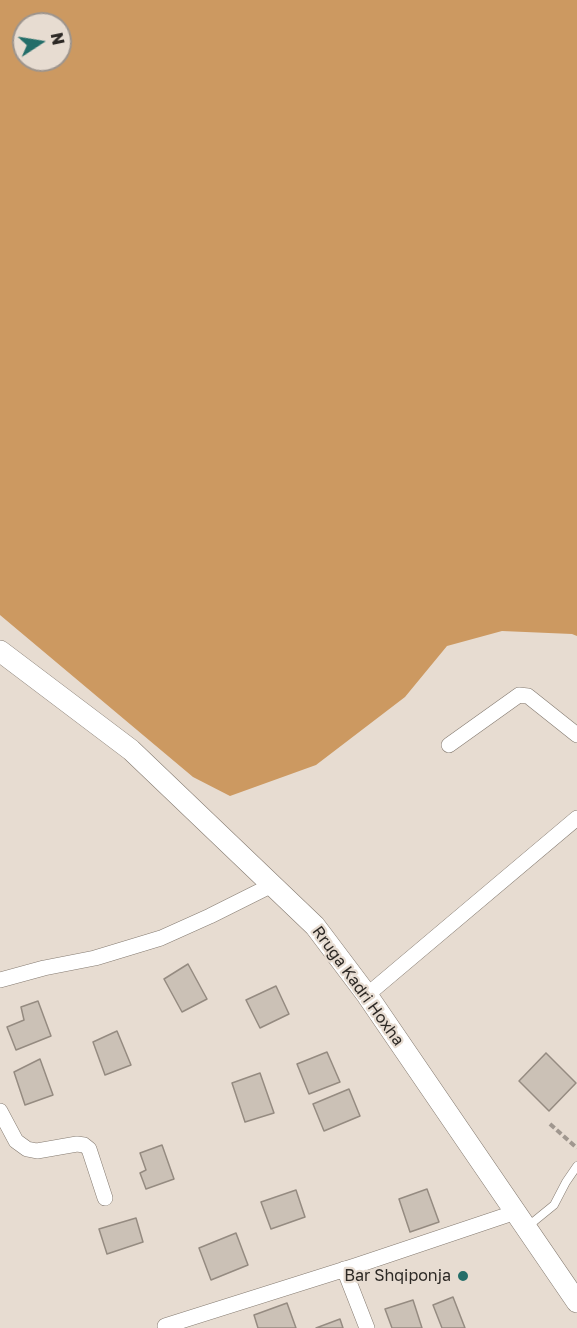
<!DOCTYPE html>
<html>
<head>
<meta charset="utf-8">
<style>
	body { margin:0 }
	#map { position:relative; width:577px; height:1328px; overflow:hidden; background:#e7dcd1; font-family:"Golos Text",sans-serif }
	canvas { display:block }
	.north { position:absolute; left:12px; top:12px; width:60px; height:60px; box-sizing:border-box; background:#e7dcd1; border:2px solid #9d948c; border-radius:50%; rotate:78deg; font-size:16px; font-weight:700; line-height:24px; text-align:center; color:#2d2925 }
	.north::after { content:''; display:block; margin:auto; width:21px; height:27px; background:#246e69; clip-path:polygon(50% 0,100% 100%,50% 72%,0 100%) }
</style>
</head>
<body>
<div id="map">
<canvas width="577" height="1328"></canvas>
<div class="north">N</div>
</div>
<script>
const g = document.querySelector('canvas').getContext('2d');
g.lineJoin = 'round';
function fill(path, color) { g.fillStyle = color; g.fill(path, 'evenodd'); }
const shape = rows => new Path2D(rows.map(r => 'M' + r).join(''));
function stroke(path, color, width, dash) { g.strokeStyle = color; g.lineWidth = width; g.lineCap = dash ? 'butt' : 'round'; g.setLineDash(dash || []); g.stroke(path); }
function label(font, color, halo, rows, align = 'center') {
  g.font = font + ' "Golos Text",sans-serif'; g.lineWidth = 4.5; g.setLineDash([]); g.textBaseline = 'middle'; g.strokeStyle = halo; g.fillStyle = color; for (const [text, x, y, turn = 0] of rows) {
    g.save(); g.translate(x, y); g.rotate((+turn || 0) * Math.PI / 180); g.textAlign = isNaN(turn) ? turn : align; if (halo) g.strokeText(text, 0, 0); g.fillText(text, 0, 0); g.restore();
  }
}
const forest = shape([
	[0,0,577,0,577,636,572,634,502,631,447,646,405,697,316,765,230,796,193,777,0,615],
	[24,24,60,24,60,60,24,60]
]);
const building = shape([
	[188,964,207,999,182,1012,164,979,188,964],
	[276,986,289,1014,260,1028,246,1000,276,986],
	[38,1001,51,1036,16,1050,7,1027,24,1020,21,1007,38,1001],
	[117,1031,131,1065,105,1075,93,1042,117,1031],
	[327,1052,340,1082,309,1094,297,1064,327,1052],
	[546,1053,576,1083,549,1111,519,1081,546,1053],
	[40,1059,53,1095,25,1105,14,1072,40,1059],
	[260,1073,274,1113,245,1122,232,1083,260,1073],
	[349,1089,360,1116,324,1131,313,1104,349,1089],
	[162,1145,174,1179,146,1189,140,1173,146,1170,140,1153,162,1145],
	[427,1189,439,1222,410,1232,399,1199,427,1189],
	[296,1190,305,1217,271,1229,261,1202,296,1190],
	[136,1218,143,1242,107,1254,99,1229,136,1218],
	[236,1233,248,1265,211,1280,199,1248,236,1233],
	[453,1297,465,1328,442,1328,433,1305,453,1297],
	[413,1300,422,1328,392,1328,385,1309,413,1300],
	[287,1303,296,1328,258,1328,254,1315,287,1303],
	[340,1319,343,1328,316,1328,340,1319]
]);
const path = shape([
	[550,1124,577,1148]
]);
const lane = shape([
	[527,1227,554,1205,566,1182,577,1166]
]);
const street = shape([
	[449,745,519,695,528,696,577,735],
	[0,980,44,968,95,958,161,938,210,916,272,885],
	[367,995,577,818],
	[0,1111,16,1141,27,1149,37,1151,77,1144,84,1145,89,1149,105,1198],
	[344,1269,367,1328],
	[165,1326,355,1266,516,1212]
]);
const secondary = shape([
	[0,651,131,750,315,926,367,995,577,1302]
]);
const markers = [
	[463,1276,6,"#246e69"]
];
const streetNames = [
	["Rruga Kadri Hoxha",358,986,54]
];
const poiNames = [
	["Bar Shqiponja",451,1276]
];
fill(forest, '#cc9961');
fill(building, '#cbc1b6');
stroke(building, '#958b81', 1.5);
stroke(lane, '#847a70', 9);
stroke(street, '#847a70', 16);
stroke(secondary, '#847a70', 22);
stroke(path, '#a0978f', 4, [6, 3]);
stroke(lane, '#fff', 8);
stroke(street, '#fff', 15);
stroke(secondary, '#fff', 21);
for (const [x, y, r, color] of markers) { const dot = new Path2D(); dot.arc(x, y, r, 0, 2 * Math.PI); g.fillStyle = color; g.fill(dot); stroke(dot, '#e7dcd1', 2); }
label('16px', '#2d2925', '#e7dcd1', streetNames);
label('16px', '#2d2925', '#e7dcd1', poiNames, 'right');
</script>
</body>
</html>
